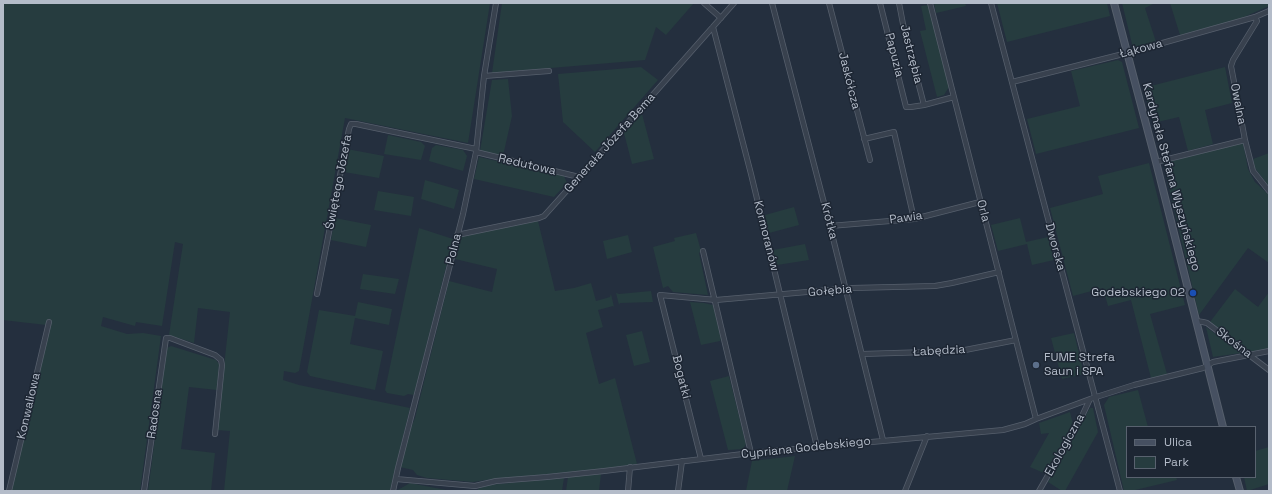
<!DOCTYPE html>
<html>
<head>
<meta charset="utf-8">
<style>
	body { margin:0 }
	#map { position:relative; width:1272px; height:494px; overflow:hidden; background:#242f3e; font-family:"Space Grotesk",sans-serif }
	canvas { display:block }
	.frame { position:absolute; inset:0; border:4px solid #b4bcc9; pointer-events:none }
	.legend { position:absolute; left:1126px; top:426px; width:130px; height:52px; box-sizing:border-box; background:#1d2633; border:1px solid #59626f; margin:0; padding:5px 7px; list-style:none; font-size:12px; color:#b4bcc9 }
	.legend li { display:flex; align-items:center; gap:8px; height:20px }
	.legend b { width:20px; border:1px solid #59626f }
</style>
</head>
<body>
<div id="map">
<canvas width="1272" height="494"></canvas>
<div class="frame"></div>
<ul class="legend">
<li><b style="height:5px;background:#465061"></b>Ulica</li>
<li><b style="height:11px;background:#263c3f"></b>Park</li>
</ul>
</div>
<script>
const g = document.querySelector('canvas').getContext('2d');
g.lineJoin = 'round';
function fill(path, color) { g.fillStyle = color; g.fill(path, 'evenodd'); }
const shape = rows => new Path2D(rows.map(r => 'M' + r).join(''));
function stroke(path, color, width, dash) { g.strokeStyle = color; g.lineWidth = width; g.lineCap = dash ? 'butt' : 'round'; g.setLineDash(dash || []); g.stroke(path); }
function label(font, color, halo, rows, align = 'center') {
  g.font = font + ' "Space Grotesk",sans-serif'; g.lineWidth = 3; g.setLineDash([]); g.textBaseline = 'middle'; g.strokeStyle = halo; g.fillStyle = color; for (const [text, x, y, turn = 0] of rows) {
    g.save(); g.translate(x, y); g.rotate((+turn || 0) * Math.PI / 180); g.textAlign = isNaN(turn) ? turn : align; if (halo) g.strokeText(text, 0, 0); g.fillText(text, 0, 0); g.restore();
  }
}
const green = shape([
	[3,3,490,3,468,143,345,118,299,371,295,373,284,371,283,380,299,385,410,408,390,491,224,491,230,431,217,430,230,312,198,308,194,343,169,335,183,244,175,242,162,326,136,322,135,326,103,317,101,326,127,334,143,333,161,336,140,491,10,491,46,325,3,320],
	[502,3,694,3,666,35,656,27,645,60,492,73],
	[934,3,965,3,966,6,936,13],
	[997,3,1107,3,1110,16,1007,42],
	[1122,3,1155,3,1145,8,1156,42,1133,48],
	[1170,3,1269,3,1269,6,1237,20,1180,35],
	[928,5,949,87,944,95,937,97,920,31,926,30,921,6],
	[1118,60,1122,62,1139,128,1036,154,1027,119,1080,106,1071,71],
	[641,67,658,80,595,152,563,122,558,74],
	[1225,67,1232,103,1205,110,1213,144,1188,151,1179,117,1153,123,1143,88],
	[508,79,512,116,503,156,480,151,492,80],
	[642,114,654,159,632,164,624,133],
	[388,135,421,142,425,146,421,160,384,154],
	[1243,143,1248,169,1255,182,1269,195,1269,263,1248,248,1199,315,1163,163],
	[436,145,463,150,467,156,463,171,429,161,432,148],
	[347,149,384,156,379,178,344,172],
	[1269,153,1269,187,1255,168,1253,159],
	[479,157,564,176,567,183,554,197,474,179],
	[1149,163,1185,305,1150,314,1167,374,1151,378,1131,300,1108,306,1103,288,1073,296,1050,208,1103,194,1098,176],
	[425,180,459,190,454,209,421,199],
	[378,191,414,197,411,216,374,210],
	[794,207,799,225,769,233,765,215],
	[335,218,371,225,366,247,331,240],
	[1020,218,1026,242,1048,237,1054,260,1032,265,1027,244,998,251,991,225],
	[538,221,555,291,574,288,591,283,596,301,610,297,611,294,614,307,613,306,598,310,603,327,586,333,599,384,615,378,637,464,601,469,486,480,473,482,427,478,417,475,413,470,400,467,408,435,415,418,449,281,492,292,497,269,455,259,460,237],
	[419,228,453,239,414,395,408,394,404,396,387,393,385,390],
	[696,233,701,251,699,253,708,295,673,292,668,286,663,288,653,247,675,241,674,238],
	[628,235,632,252,607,259,603,241],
	[805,244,809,260,777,265,773,250],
	[363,274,399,279,395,294,360,289],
	[1235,289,1258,307,1269,292,1269,348,1250,352,1210,322],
	[651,291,653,302,620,303,619,305,616,293,619,294],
	[358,302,392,309,389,325,355,318,350,344,383,351,375,390,310,376,307,372,319,310,355,316],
	[690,302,704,303,713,305,721,338,720,341,701,345],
	[1206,327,1241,353,1213,357],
	[642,331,650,362,634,366,626,335],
	[1074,333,1084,374,1062,379,1051,338],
	[171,346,216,360,219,364,217,390,189,387,181,449,215,453,211,491,148,491,167,348],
	[729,376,746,444,743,449,728,450,710,381],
	[1138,390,1148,427,1127,427,1127,477,1176,477,1177,480,1131,491,1124,491,1104,405,1109,397],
	[1090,408,1093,408,1098,432,1065,491,1062,491,1048,482],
	[1070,412,1073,424,1073,428,1046,474,1030,467,1049,433,1041,434,1039,423],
	[1269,447,1269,484,1247,491,1244,477,1255,477,1255,451],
	[795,456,787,491,746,491,752,461],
	[601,474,599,491,566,491,568,477],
	[564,478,562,491,478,491,478,489,488,485],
	[410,483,451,491,396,491]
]);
const street = shape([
	[704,3,721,18],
	[772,3,830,226,883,440],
	[829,3,870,160],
	[880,3,906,107,911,107,924,105,954,97],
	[899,3,903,24,924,105],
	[930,3,1036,419],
	[991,3,1120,491],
	[1255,17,1257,21,1233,60,1231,66,1245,140,1253,171,1269,191],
	[713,27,751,174,817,447],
	[484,76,549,71],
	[1012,82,1127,53,1255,17,1269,11],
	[864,139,894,132,914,219],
	[476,152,579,177],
	[1156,162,1245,140],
	[830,226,914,219,980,202],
	[457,235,539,218,544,216,658,89,734,3],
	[703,251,751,453],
	[317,294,349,129,351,124,356,124,476,149],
	[1196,321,1203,322,1207,323,1269,370],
	[862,354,960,351,1016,340],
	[701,459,660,295,716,300,852,288,935,286,952,283,999,272],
	[396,479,475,486,496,481,547,477,604,471,751,453,1003,430,1025,424,1036,419,1090,399,1134,385,1203,368,1213,362,1269,351],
	[9,491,49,322],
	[144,491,166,338,170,338,215,355,221,360,222,365,215,434],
	[393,491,398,468,463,214,476,152,484,76,496,3],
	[628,491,630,467],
	[678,491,682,461],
	[905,491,927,436],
	[1039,491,1082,416,1090,399]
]);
const secondary = shape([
	[1114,3,1156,162,1223,427],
	[1236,477,1240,491]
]);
const markers = [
	[1193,293,4,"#1a4fb4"],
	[1036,365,4,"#5c6f8a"]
];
const streetNames = [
	["Łąkowa",1141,49,-15],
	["Jastrzębia",911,54,76],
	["Papuzia",894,55,76],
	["Jaskółcza",849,81,76],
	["Owalna",1238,104,79],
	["Generała Józefa Bema",610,143,-48],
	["Redutowa",527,165,13],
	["Kardynała Stefana Wyszyńskiego",1171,177,75],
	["Świętego Józefa",339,182,-79],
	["Orla",983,211,75],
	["Pawia",906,218,-8],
	["Krótka",829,221,76],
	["Kormoranów",766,236,76],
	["Dworska",1055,247,75],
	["Polna",454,249,-76],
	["Gołębia",830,291,-5],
	["Skośna",1234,343,37],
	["Łabędzia",939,351,-3],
	["Bogatki",681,377,76],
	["Konwaliowa",29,406,-77],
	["Radosna",155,414,-82],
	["Ekologiczna",1065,445,-61],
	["Cypriana Godebskiego",806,448,-6]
];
const poiNames = [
	["Godebskiego 02",1185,293],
	["FUME Strefa",1044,358,"left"],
	["Saun i SPA",1044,372,"left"]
];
fill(green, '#263c3f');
stroke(street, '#565f6c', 6);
stroke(secondary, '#565f6c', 8);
stroke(street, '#38414e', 4.5);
stroke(secondary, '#465061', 6);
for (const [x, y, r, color] of markers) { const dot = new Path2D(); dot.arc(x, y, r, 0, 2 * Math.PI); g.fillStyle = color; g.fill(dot); stroke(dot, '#1d2633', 1.5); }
label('12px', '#b4bcc9', '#1d2633', streetNames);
label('12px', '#b4bcc9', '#1d2633', poiNames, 'right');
</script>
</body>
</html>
